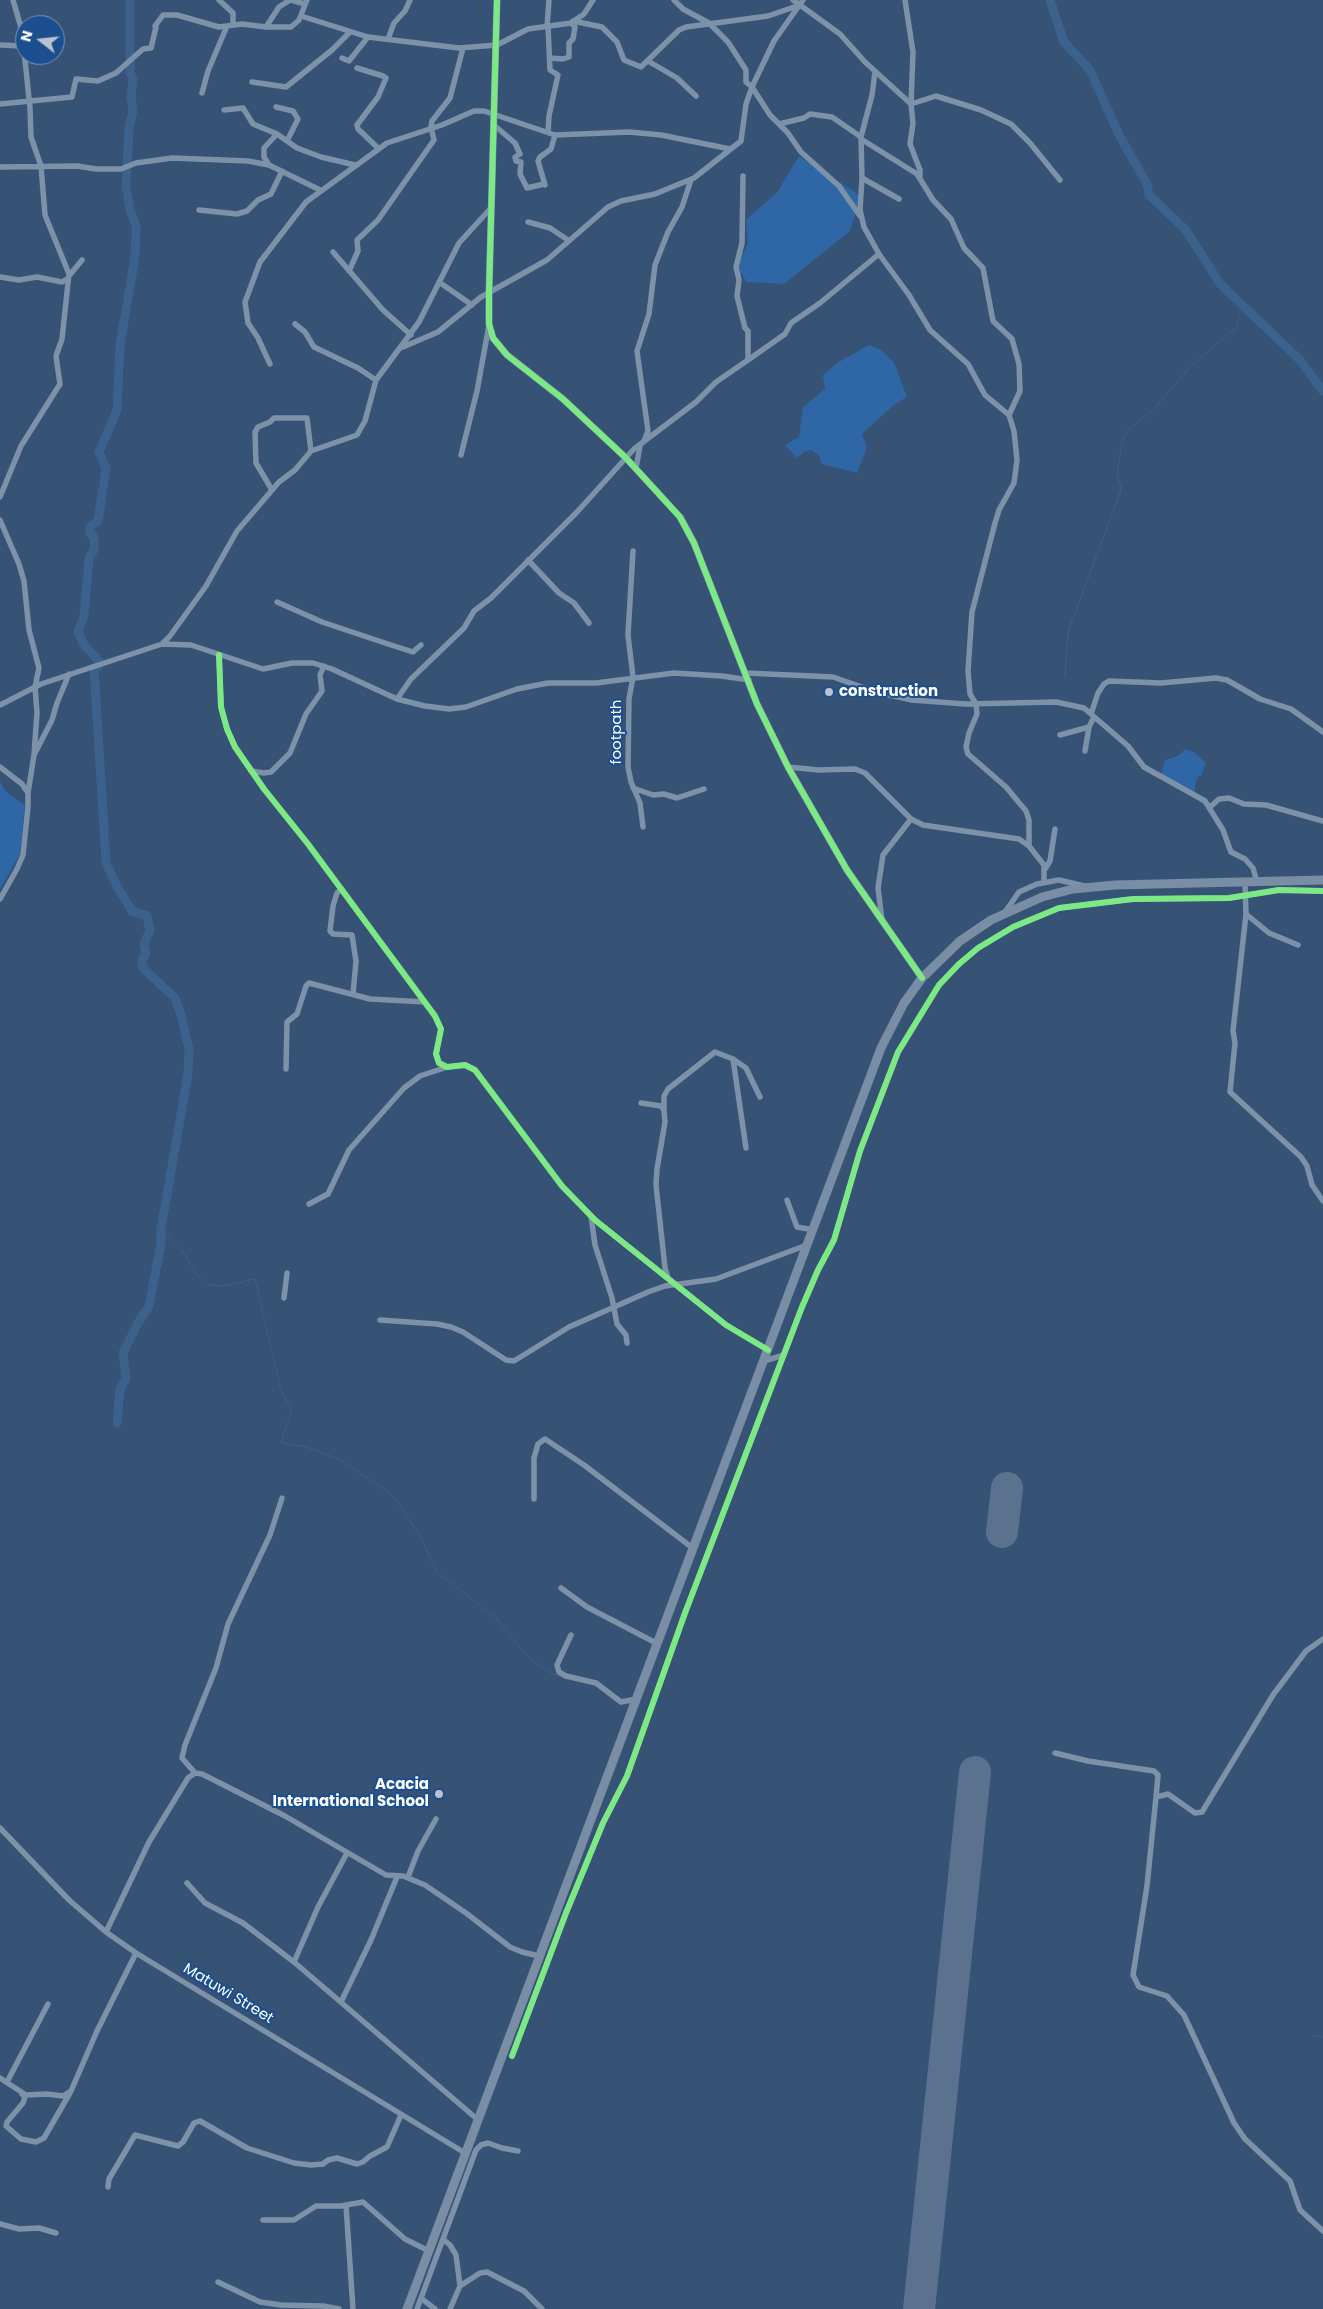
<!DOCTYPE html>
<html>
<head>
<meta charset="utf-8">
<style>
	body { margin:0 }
	#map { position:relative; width:1323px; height:2309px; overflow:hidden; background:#365274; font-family:Poppins,sans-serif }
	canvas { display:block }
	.north { position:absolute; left:15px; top:15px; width:50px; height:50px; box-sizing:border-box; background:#1b4f8f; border:1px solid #7695bc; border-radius:50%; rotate:286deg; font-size:14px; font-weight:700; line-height:20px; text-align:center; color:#fff }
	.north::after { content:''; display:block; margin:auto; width:18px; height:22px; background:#b9c2ce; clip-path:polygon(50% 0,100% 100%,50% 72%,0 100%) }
</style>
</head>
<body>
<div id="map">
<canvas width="1323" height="2309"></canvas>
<div class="north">N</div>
</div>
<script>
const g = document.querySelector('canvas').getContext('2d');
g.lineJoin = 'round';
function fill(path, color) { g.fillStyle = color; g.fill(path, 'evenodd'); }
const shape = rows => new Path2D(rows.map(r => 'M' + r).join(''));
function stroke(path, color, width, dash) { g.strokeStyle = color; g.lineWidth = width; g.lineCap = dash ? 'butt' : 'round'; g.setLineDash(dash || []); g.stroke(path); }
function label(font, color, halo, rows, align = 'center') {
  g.font = font + ' Poppins,sans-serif'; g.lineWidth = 4; g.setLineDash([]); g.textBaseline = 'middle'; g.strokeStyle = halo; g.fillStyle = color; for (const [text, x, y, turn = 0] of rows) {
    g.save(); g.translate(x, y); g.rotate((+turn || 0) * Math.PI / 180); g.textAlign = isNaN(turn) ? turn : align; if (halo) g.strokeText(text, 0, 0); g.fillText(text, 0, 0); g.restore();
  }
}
const green = shape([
	[799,156,861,196,850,231,784,284,747,282,736,267,748,244,746,220,778,191],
	[869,345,881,350,894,362,907,397,895,404,862,434,867,448,857,473,822,464,819,455,811,450,804,452,797,458,785,445,799,437,803,407,825,389,823,375,837,363],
	[1185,749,1194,752,1206,763,1202,775,1198,777,1195,784,1195,793,1161,774,1165,760,1178,756],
	[0,782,6,792,25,805,20,854,0,889]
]);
const stream = shape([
	[1065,676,1068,632,1120,493,1121,486,1117,475,1122,441,1129,429,1155,408,1191,366,1237,327,1241,305],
	[161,1229,184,1253,197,1275,209,1285,224,1286,255,1279,281,1391,292,1410,281,1443,306,1447,339,1459,387,1491,396,1499,420,1536,437,1572,496,1618,529,1658,549,1672,568,1680],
	[1313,2035,1323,2037]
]);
const river = shape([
	[1050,0,1064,42,1090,70,1119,135,1147,184,1149,195,1186,230,1220,284,1299,359,1323,391],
	[100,662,84,645,78,632,84,616,89,558,95,548,94,536,90,534,90,527,98,521,105,475,106,468,99,452,117,410,120,345,135,257,136,226,130,209,126,186,129,129,133,110,131,96,133,80,130,72,130,0],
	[99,666,94,668,106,863,118,888,132,911,147,916,150,931,144,943,146,954,142,960,143,968,175,998,182,1018,189,1050,188,1074,161,1229,161,1244,149,1306,138,1323,123,1353,126,1378,120,1389,117,1423]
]);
const runway = shape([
	[1002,1532,1007,1488],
	[919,2309,975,1772]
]);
const minor = shape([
	[219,0,233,13,233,24],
	[291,0,305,4],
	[674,0,683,9,709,23,728,42,746,70,746,82,752,87,770,115,788,133,801,152,839,186,860,216],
	[793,0,840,34,865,62,911,104,936,96,981,110,1011,124,1030,143,1060,180],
	[905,0,913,52,911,104,913,123,910,144,920,170,920,177],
	[301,16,368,37,459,48,497,45,528,29,571,23,584,14,593,0],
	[573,21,602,27,617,42,624,60,641,67,679,30,686,27,768,16,800,5],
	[266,27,279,7,290,0],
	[547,27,549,0],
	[388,39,394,23,405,11,410,0],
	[0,45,22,46],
	[342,58,349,61,368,37],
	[550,58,563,59,569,57,569,43,573,39,575,27,571,23],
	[648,61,677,78,696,96],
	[357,68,383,76,386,78,378,97,357,125,358,129,378,148],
	[875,72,872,95,861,137,862,178,860,210,864,227,879,254,909,295,930,330,968,364,985,395,1009,415,1014,431,1017,460,1014,483,999,510,995,523,972,612,968,671,970,694,976,704,977,714,969,733,966,747,968,754,1006,787,1026,811,1029,820,1029,846],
	[252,82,286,87,332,50,350,32],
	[202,93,208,71,227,26],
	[0,104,72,97,76,79,98,81,116,73,143,49,151,48,156,27,155,26,163,15,177,15,219,27,242,24,266,27,291,27,299,20,307,0],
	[276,107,293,111,298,119,287,141],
	[224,110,243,108,253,124,277,134,297,148,321,157,355,165],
	[779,124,804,118,810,114,832,117,861,137],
	[495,126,515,143,520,154,515,157,516,161,521,162,520,174,527,188,544,184],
	[548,132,549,116,558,75,550,70,548,26],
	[861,139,917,174,933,200,951,219,964,248,983,268,993,321,1012,339,1019,364,1020,391,1009,415],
	[269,165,264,157,264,148,277,134],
	[0,167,77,166,96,169,121,169,136,163,172,158,248,161,269,165,320,190],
	[862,178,899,199],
	[545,185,538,161,540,157,551,149,555,135],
	[199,210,237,214,247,211,258,200,271,194,282,171],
	[528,222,550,228,568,240],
	[333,252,383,310,411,335],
	[349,271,358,251,357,240,378,220,434,140,431,127,432,121,450,98,463,48],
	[69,276,82,260],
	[0,277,19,280,37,277,62,282,67,279],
	[439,282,472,305],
	[295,324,305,332,314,347,358,368,376,380],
	[403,347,438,332,481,297,547,260,608,207,621,201,655,194,694,178,741,141,746,104,752,87,774,41,803,0],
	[748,360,785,334,791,323,820,303,879,254],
	[270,364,258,338,248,323,245,302,260,262,306,202,387,143,442,125,474,111,484,111,555,135,629,132,661,135,730,149],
	[644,441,648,431,637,351,649,314,655,265,668,232,682,207,691,180],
	[461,455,477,391,489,325],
	[636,468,640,446],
	[272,490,256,463,255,432,258,427,270,422,274,418,307,418,311,451],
	[0,497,21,446,60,384,56,356,62,339,69,274,45,215,41,166,31,137,30,108,22,31,13,0],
	[0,520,19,564,24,581,29,630,39,668,35,687,37,713,34,755],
	[633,551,628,635,633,677,629,699,628,767,631,782,640,803,643,827],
	[528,560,559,593,574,603,589,623],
	[277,602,322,622,388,644,413,652,421,645],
	[162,644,191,645,263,669,292,663,313,663,332,669,397,699,425,706,449,709,466,707,517,689,548,683,596,683,674,673,722,676,749,680],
	[219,655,221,707,227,729,235,747,264,789,308,844,435,1016,441,1029,436,1054,439,1063,447,1067,465,1065,475,1070,562,1186,595,1220,726,1325,768,1350],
	[746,673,833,677,876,692,912,700,965,704,1056,702,1084,708,1128,746,1144,767,1205,801,1223,830,1231,852,1245,859,1253,868,1257,882],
	[397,699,411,679,464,628,474,611,491,598,577,512,634,449,696,402,716,382,748,360,748,331,745,328,737,296,739,280,736,267,742,243,743,176],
	[0,705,41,684,162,644,170,636,206,586,237,531,279,482,295,470,311,451,357,435,365,421,376,380,419,322,459,243,491,208],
	[1091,714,1098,693,1104,684,1109,681,1161,683,1216,678,1227,680,1260,699,1291,709,1323,732],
	[1060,735,1089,727],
	[1085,751,1089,727,1094,717],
	[0,767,22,784,28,793,28,807,23,855,17,869,0,899],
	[788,767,819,770,855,769,865,773,911,819,923,825,1019,839,1029,846,1044,865,1044,882],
	[251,771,264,773,271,772,290,753,306,714,322,691,320,675,324,666],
	[633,788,653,795,664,794,677,798,704,789],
	[28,793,34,755,52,720,57,703,69,674],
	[1210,807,1219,799,1229,798,1244,804,1266,805,1323,821],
	[1045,869,1050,861,1055,829],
	[1245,882,1246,914,1233,1031,1235,1043,1230,1092,1301,1157,1307,1166,1312,1185,1323,1201],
	[342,889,337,893,333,906,330,931,333,934,352,935,356,961,353,994],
	[1005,912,1019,892,1037,884,1059,880,1084,886],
	[1246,914,1269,933,1298,945],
	[882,920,878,888,883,855,911,819],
	[733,1059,746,1148],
	[286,1069,287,1022,297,1014,306,986,309,983,370,999,425,1002],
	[641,1103,661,1106,664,1110,665,1122,657,1169,656,1185,665,1268,668,1278],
	[664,1110,664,1096,668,1089,715,1052,733,1059,746,1068,760,1097],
	[787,1200,797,1227,814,1230],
	[309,1204,328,1194,349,1150,404,1088,420,1076,447,1067],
	[591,1216,595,1245,612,1298,617,1324,626,1335,627,1343],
	[284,1298,287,1273],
	[380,1320,437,1324,451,1327,463,1332,506,1360,514,1361,569,1327,648,1292,665,1286,716,1279,807,1245],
	[764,1361,784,1355],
	[534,1499,534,1458,538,1444,545,1439,584,1465,694,1549],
	[561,1588,587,1607,658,1644],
	[571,1635,557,1665,559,1672,566,1676,596,1683,621,1702,637,1699],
	[1323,1639,1306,1651,1273,1695,1202,1812,1195,1813,1168,1794,1156,1797,1147,1886,1133,1975,1139,1987,1167,1996,1184,2015,1234,2123,1245,2139,1290,2181,1300,2210,1323,2231],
	[1055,1753,1088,1761,1154,1771,1158,1775,1156,1797],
	[195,1773,182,1758,185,1745,216,1668,228,1624,270,1535,282,1498],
	[0,1828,69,1900,106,1932,136,1953,465,2153],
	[408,1877,418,1851,436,1819],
	[187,1883,205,1903,243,1923,294,1962,477,2119],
	[106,1932,149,1842,188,1778,195,1773,202,1774,285,1816,386,1875,403,1876,425,1885,466,1913,510,1947,522,1952,539,1956],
	[294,1962,318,1907,347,1853],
	[341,2002,371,1940,397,1877],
	[512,2056,566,1913,603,1823,627,1776,685,1613,802,1307,818,1270,834,1240,860,1151,898,1052,939,985,959,964,978,948,1013,927,1059,908,1133,899,1229,898,1279,890,1323,891],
	[0,2078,26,2095,47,2094,63,2096,71,2091,97,2031,136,1953],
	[7,2082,48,2004],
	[22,2094,25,2097,23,2103,7,2122,6,2126,21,2139,36,2142,44,2138,70,2093],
	[108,2187,109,2179,135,2135,178,2146,183,2142,194,2123,200,2121,247,2148,294,2163,311,2165,323,2164,328,2160,337,2158,357,2164,363,2162,370,2156,387,2147,401,2115],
	[346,2205,353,2309],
	[263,2220,294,2220,316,2206,341,2206,363,2202,405,2239,429,2251],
	[0,2224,19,2229,39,2228,56,2233],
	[443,2239,450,2245,456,2255,460,2286],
	[218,2282,260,2302,281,2305,323,2306,339,2309],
	[422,2299,435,2309],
	[417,2309,476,2150,481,2145,488,2143,502,2148,518,2151],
	[450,2309,460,2286,480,2273,487,2272,524,2291,542,2309]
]);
const tertiary = shape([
	[497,0,489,293,489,324,493,338,507,355,563,399,626,458,680,517,694,543,757,704,788,767,847,870,922,978]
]);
const secondary = shape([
	[407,2309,881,1048,904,1003,922,978,960,941,991,920,1042,897,1073,889,1115,885,1323,880]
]);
const cycleway = shape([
	[497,0,489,293,489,324,493,338,507,355,563,399,626,458,680,517,694,543,757,704,788,767,847,870,922,978],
	[219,655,221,707,227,729,235,747,264,789,308,844,435,1016,441,1029,436,1054,439,1063,447,1067,465,1065,475,1070,562,1186,595,1220,726,1325,768,1350],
	[512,2056,566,1913,603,1823,627,1776,685,1613,802,1307,818,1270,834,1240,860,1151,898,1052,939,985,959,964,978,948,1013,927,1059,908,1133,899,1229,898,1279,890,1323,891]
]);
const markers = [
	[829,692,5,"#b9c2ce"],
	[439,1794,5,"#b9c2ce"]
];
const poiNames = [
	["construction",839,692],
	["Acacia",429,1785,"right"],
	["International School",429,1802,"right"]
];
const streetNames = [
	["footpath",617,732,-90],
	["Matuwi Street",228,1994,31]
];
fill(green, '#2f66a5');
stroke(stream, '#3b618d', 1);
stroke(river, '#3b618d', 9);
stroke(runway, '#5a728e', 32);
stroke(minor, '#7d92a8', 5.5);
stroke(tertiary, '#7d92a8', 7);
stroke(secondary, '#798da4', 9);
stroke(cycleway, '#7ce984', 6);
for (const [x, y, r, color] of markers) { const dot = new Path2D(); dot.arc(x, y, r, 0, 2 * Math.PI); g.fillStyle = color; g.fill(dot); stroke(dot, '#1b4f8f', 2); }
label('bold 15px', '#fff', '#1b4f8f', poiNames, 'left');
label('15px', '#fff', '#1b4f8f', streetNames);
</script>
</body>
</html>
